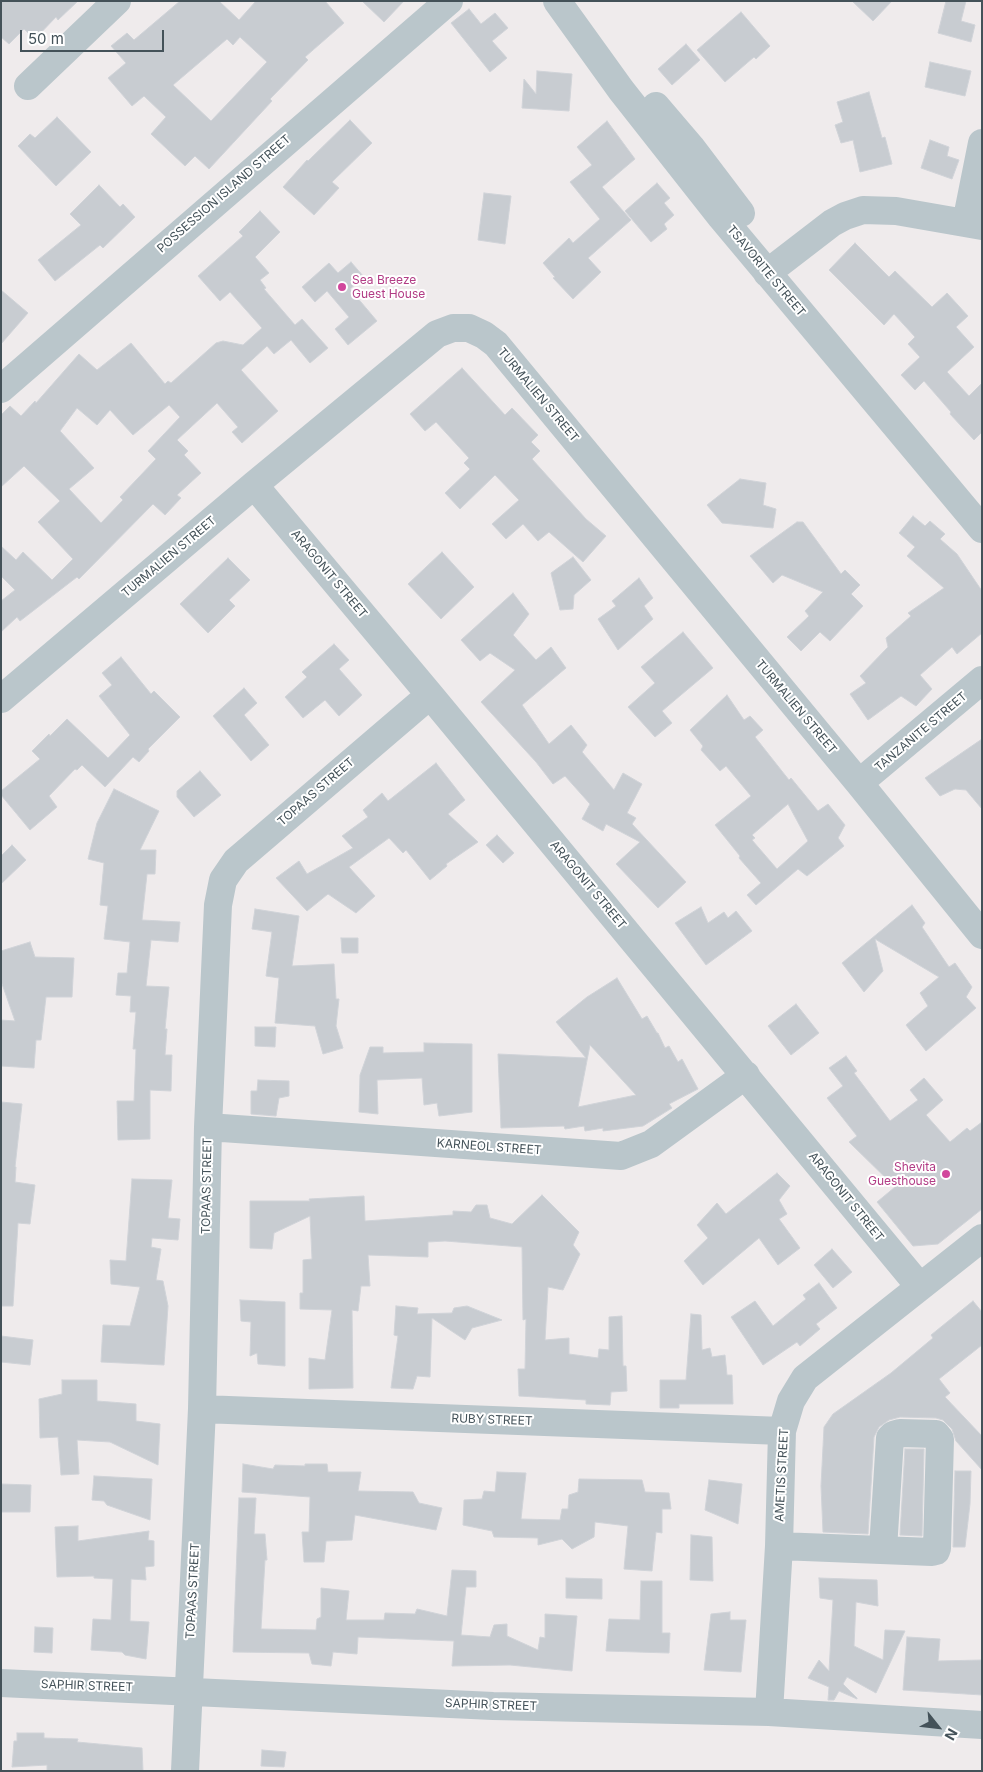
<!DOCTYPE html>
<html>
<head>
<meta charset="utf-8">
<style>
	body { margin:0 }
	#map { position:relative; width:983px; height:1772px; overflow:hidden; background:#efebec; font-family:Inter,sans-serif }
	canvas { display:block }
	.frame { position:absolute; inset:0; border:2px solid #445259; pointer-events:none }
	.north { position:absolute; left:913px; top:1702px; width:50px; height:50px; -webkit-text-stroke:4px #fff; paint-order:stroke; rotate:119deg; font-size:14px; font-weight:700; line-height:20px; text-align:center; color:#445259 }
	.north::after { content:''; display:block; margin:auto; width:18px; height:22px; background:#445259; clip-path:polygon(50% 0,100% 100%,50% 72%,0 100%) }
	.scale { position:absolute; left:20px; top:30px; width:144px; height:22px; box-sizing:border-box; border:2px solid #445259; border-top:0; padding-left:6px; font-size:15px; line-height:18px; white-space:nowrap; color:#445259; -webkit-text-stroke:4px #fff; paint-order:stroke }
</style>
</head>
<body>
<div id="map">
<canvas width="983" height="1772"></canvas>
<div class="frame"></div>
<div class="north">N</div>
<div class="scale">50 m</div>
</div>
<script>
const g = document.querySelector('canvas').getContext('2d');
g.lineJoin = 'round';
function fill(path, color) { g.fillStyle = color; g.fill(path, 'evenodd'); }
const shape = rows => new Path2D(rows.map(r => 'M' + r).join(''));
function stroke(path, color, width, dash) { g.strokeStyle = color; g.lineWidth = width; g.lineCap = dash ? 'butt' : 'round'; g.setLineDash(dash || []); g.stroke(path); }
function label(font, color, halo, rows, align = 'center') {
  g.font = font + ' Inter,sans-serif'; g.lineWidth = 4; g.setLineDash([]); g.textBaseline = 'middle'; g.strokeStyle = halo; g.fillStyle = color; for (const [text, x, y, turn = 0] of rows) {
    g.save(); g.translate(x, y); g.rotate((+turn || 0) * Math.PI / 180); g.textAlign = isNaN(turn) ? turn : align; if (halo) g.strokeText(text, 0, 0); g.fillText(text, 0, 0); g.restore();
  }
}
const building = shape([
	[1,1,78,1,58,20,56,17,35,39,24,29,9,44,1,37,1,1],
	[180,1,219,1,239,20,256,1,325,1,344,23,305,57,308,60,270,99,272,101,209,169,195,156,185,166,151,134,166,117,144,96,132,106,108,78,126,63,111,46,127,33,134,40,180,1],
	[240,37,267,62,211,121,173,85,227,39,233,45,240,37],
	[362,1,404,1,384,22,362,1],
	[852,1,892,1,873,21,852,1],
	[946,1,966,1,961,21,975,25,971,42,938,33,946,1],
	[469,9,481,24,495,13,508,28,492,41,507,58,490,72,451,23,469,9],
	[741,12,770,46,756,59,754,57,725,82,697,50,741,12],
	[686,44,700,60,672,85,658,69,686,44],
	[930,62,971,71,965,96,925,87,930,62],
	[537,71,572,74,569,111,522,108,524,79,536,94,537,71],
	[869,92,882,138,885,137,892,164,860,172,853,140,841,143,835,125,843,122,837,102,869,92],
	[57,117,91,152,56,186,18,146,30,134,35,138,57,117],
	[350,120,372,143,332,182,339,188,314,215,283,187,307,160,308,161,350,120],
	[607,121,635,159,602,187,631,220,588,258,601,272,573,299,553,278,555,277,543,263,569,238,573,243,600,219,570,182,592,165,577,147,607,121],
	[930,140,949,147,947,156,959,160,952,179,921,168,930,140],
	[657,183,670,198,664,203,674,215,664,224,667,229,651,242,625,211,657,183],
	[99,185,120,207,123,204,135,217,103,248,100,245,55,281,38,260,81,225,70,214,99,185],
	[484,193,511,196,505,244,478,240,484,193],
	[260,211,280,232,255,257,269,273,260,280,266,288,264,289,295,325,302,319,328,348,310,363,291,340,274,354,267,346,241,370,278,411,242,443,232,432,238,427,217,403,177,440,188,451,184,455,201,473,177,495,181,498,165,515,153,504,79,579,77,577,20,621,17,617,1,632,1,601,15,590,1,576,1,546,16,560,23,552,52,580,73,559,38,522,60,501,24,466,1,487,1,415,10,406,21,416,35,401,36,403,79,354,97,370,131,343,165,384,168,381,171,383,216,343,223,341,243,345,262,328,230,292,220,301,198,276,243,236,239,232,260,211],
	[169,405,180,417,148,451,156,459,120,497,123,500,101,523,69,489,94,468,60,431,77,408,97,425,110,410,133,435,169,405],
	[855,243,889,277,895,271,932,307,947,293,968,316,956,327,974,347,947,372,969,396,982,383,982,432,974,440,950,414,951,412,924,381,915,390,901,375,920,357,908,344,915,337,894,314,884,325,829,270,855,243],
	[351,262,364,277,350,289,377,321,348,345,335,329,349,317,327,291,315,302,302,287,329,263,338,273,351,262],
	[1,290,28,313,1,344,1,290],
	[462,368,505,415,512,408,538,435,531,442,540,451,532,459,586,519,606,536,583,562,549,532,538,541,523,524,506,539,492,524,519,500,495,475,460,509,445,493,470,469,464,463,469,458,436,422,425,431,410,414,462,368],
	[740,479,766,483,763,505,776,509,773,528,722,523,707,505,740,479],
	[913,516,925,526,930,521,945,534,940,539,957,554,982,591,982,633,957,654,952,647,920,675,932,689,916,706,901,696,868,720,850,694,866,683,860,676,888,647,886,638,911,616,908,613,944,588,907,556,915,547,899,533,913,516],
	[797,522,803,522,841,574,845,570,860,585,851,594,863,606,830,641,820,632,801,651,787,637,809,616,805,611,823,592,782,575,773,583,750,556,797,522],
	[442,552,474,587,441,619,408,584,442,552],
	[573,557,591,580,574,595,573,609,560,610,551,573,573,557],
	[228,558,250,580,229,600,235,606,208,633,180,604,228,558],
	[639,578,653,598,644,606,653,619,618,650,598,619,616,606,612,601,639,578],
	[513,593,529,614,513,635,536,660,551,647,566,668,522,705,549,744,571,725,587,745,582,752,614,790,623,773,642,784,627,813,636,818,632,824,686,882,658,908,616,864,640,842,606,824,603,831,582,819,590,804,565,776,553,784,536,762,481,702,515,670,490,653,480,661,461,640,513,593],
	[683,632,713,668,662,711,672,723,655,737,628,707,655,683,641,667,683,632],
	[334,644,349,660,339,669,362,695,339,716,325,700,303,718,285,697,307,677,302,672,334,644],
	[121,657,151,694,154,691,180,717,148,749,149,751,139,762,133,757,105,787,82,765,77,770,75,769,49,796,57,807,30,830,1,795,1,791,40,759,32,751,49,734,50,736,67,719,108,758,130,735,99,696,112,685,102,673,121,657],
	[244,688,257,703,244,715,269,745,251,761,213,716,244,688],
	[727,695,744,720,750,716,763,730,755,737,789,780,791,778,818,811,828,804,845,825,838,838,844,846,807,876,798,869,756,905,747,895,761,883,739,858,740,856,715,825,751,796,726,766,720,771,701,750,703,746,690,730,727,695],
	[788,804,808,841,777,869,752,840,755,838,752,835,788,804],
	[982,739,982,809,966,790,955,789,940,796,925,778,982,739],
	[436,763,465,800,448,814,478,842,446,864,447,866,430,880,406,850,403,853,389,838,349,867,375,896,356,913,328,894,307,911,276,878,299,861,307,874,353,848,342,836,368,817,363,810,382,793,388,801,436,763],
	[200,771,221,795,194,817,177,797,177,791,200,771],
	[114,789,159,811,140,850,156,850,155,874,147,874,142,920,180,922,178,942,151,940,146,986,169,987,165,1029,167,1029,165,1055,172,1055,171,1091,150,1090,150,1139,118,1140,117,1101,134,1101,136,1049,133,1049,136,1012,130,1012,131,996,116,995,118,973,127,973,130,942,104,939,108,906,100,905,104,863,88,859,97,823,114,789],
	[497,835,514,853,503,863,486,845,497,835],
	[12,845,26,860,1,884,1,856,12,845],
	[912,905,925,923,922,927,949,967,955,963,972,987,966,997,976,1008,926,1051,906,1025,928,1006,920,993,939,977,875,939,883,971,864,992,842,963,912,905],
	[701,907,708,923,724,912,728,918,736,911,752,931,706,965,675,923,701,907],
	[255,909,299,916,292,966,334,964,336,999,339,999,336,1026,343,1048,323,1054,315,1026,275,1023,279,978,266,976,272,932,252,929,255,909],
	[341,938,358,938,358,953,342,953,341,938],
	[30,942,35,957,74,958,72,997,46,997,41,1040,36,1040,34,1068,1,1066,1,1020,15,1021,1,981,1,951,30,942],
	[617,978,642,1019,647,1016,657,1033,658,1033,665,1048,669,1046,678,1062,682,1059,698,1089,669,1104,672,1108,643,1126,603,1131,603,1128,585,1131,584,1126,565,1129,564,1126,501,1128,498,1054,586,1058,556,1022,587,997,617,978],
	[590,1045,636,1095,578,1107,590,1045],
	[796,1004,819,1033,791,1055,768,1026,796,1004],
	[255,1027,276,1027,275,1047,255,1046,255,1027],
	[424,1043,472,1044,472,1112,439,1116,437,1103,424,1105,422,1078,377,1080,378,1114,359,1112,360,1075,370,1047,383,1047,383,1053,424,1052,424,1043],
	[846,1056,857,1071,854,1073,890,1121,918,1100,910,1090,924,1078,943,1100,926,1115,950,1142,967,1128,970,1131,982,1122,982,1209,938,1244,913,1246,877,1202,895,1187,849,1142,857,1136,827,1098,843,1086,829,1068,846,1056],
	[258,1080,289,1081,289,1096,279,1098,276,1116,251,1114,251,1091,257,1091,258,1080],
	[1,1102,22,1104,15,1167,16,1167,15,1182,35,1185,30,1224,18,1223,13,1306,1,1306,1,1102],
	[777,1173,790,1186,779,1200,787,1214,779,1219,800,1248,778,1265,759,1238,703,1285,684,1261,708,1238,697,1225,717,1203,726,1214,777,1173],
	[132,1179,172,1180,168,1218,180,1219,178,1240,152,1238,151,1247,161,1249,156,1280,163,1281,168,1306,164,1365,101,1362,103,1325,130,1326,140,1287,111,1284,110,1260,126,1261,132,1179],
	[542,1195,579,1232,573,1245,580,1254,563,1290,548,1287,545,1340,569,1338,569,1354,598,1358,599,1349,609,1350,609,1317,622,1316,623,1366,626,1366,627,1391,611,1392,610,1405,586,1404,586,1400,519,1396,518,1369,525,1369,526,1319,523,1320,522,1247,445,1241,428,1242,428,1257,368,1255,370,1286,361,1286,358,1311,352,1310,353,1388,309,1389,309,1358,325,1360,332,1310,300,1309,300,1293,303,1293,303,1260,312,1259,310,1216,274,1233,272,1249,250,1248,250,1201,310,1201,309,1199,364,1196,365,1221,453,1215,453,1211,471,1212,476,1205,487,1205,490,1218,512,1224,542,1195],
	[832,1249,852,1272,833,1288,814,1265,832,1249],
	[819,1283,837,1308,816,1324,820,1329,800,1346,797,1342,763,1365,731,1317,755,1301,773,1326,806,1299,803,1295,819,1283],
	[240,1300,285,1302,285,1366,258,1364,257,1353,250,1356,251,1322,241,1321,240,1300],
	[973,1301,982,1312,982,1345,939,1379,950,1393,945,1397,982,1436,982,1470,956,1441,952,1429,943,1420,936,1418,900,1417,889,1420,879,1427,874,1437,868,1534,823,1532,821,1486,824,1427,833,1414,891,1373,933,1338,931,1335,973,1301],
	[396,1306,418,1308,417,1314,452,1313,454,1308,467,1306,502,1320,472,1328,465,1340,432,1318,430,1377,417,1376,413,1389,391,1388,398,1336,394,1335,396,1306],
	[691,1314,701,1315,702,1350,710,1348,712,1357,725,1355,727,1375,732,1375,733,1404,679,1404,679,1408,660,1408,660,1380,686,1380,691,1314],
	[1,1336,33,1340,30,1365,1,1362,1,1336],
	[62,1380,97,1380,97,1401,136,1404,136,1421,160,1424,158,1465,110,1442,77,1440,79,1474,61,1475,58,1437,40,1438,39,1399,62,1394,62,1380],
	[905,1449,924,1449,922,1536,900,1535,905,1449],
	[243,1464,273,1469,275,1465,305,1466,305,1464,327,1464,328,1472,361,1472,358,1491,413,1492,419,1503,442,1508,436,1530,355,1515,352,1540,326,1541,324,1562,304,1562,302,1532,309,1532,310,1497,242,1492,243,1464],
	[955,1471,971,1471,970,1504,965,1547,953,1547,955,1471],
	[497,1472,526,1473,521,1519,560,1520,562,1509,568,1509,569,1495,578,1492,579,1479,642,1480,645,1492,669,1493,671,1509,662,1509,662,1533,656,1532,652,1571,624,1569,628,1526,595,1522,594,1537,572,1549,562,1539,538,1545,538,1538,494,1537,492,1531,463,1525,464,1500,482,1499,484,1491,495,1492,497,1472],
	[94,1476,152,1479,150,1520,107,1505,104,1501,92,1500,94,1476],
	[709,1480,742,1484,738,1524,705,1510,709,1480],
	[1,1484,31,1485,30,1512,1,1512,1,1484],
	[239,1498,256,1498,254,1534,265,1534,267,1560,265,1560,261,1629,316,1630,317,1619,321,1617,321,1588,349,1591,346,1620,384,1620,385,1613,415,1614,417,1609,447,1616,452,1570,476,1571,476,1587,466,1587,461,1635,490,1637,494,1625,507,1624,507,1636,538,1650,540,1637,545,1638,545,1614,577,1616,572,1671,510,1665,452,1666,454,1641,358,1637,357,1654,333,1652,331,1666,312,1664,309,1653,233,1652,239,1498],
	[78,1526,78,1541,149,1531,148,1540,154,1541,154,1566,145,1567,146,1580,131,1579,130,1621,149,1622,146,1659,125,1655,122,1652,91,1650,93,1619,111,1620,113,1579,94,1578,94,1576,57,1577,55,1527,78,1526],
	[691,1535,712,1537,713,1581,690,1580,691,1535],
	[566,1578,602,1579,602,1599,566,1598,566,1578],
	[819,1578,877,1580,878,1606,856,1602,854,1646,883,1660,885,1630,905,1631,876,1693,847,1677,843,1684,857,1698,857,1699,839,1691,834,1700,828,1700,829,1687,808,1678,819,1660,829,1671,833,1600,820,1598,819,1578],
	[641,1581,662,1581,662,1633,670,1633,669,1653,606,1651,609,1619,640,1620,641,1581],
	[730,1612,730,1620,746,1620,741,1672,704,1670,711,1614,730,1612],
	[35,1627,53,1628,52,1653,34,1652,35,1627],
	[907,1637,940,1639,938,1661,982,1660,982,1695,903,1690,907,1637],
	[17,1733,44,1733,44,1738,78,1739,77,1742,142,1748,143,1771,47,1771,47,1765,12,1767,14,1741,17,1741,17,1733],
	[262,1750,286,1752,284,1767,261,1766,262,1750]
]);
const minor = shape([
	[557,1,621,90,721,217,982,529],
	[28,86,117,1],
	[656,106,691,147,741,213],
	[966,223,982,143],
	[767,273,832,223,845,216,863,210,896,211,982,226],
	[1,389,449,1],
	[254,485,430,695,920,1287],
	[1,699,254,485,437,334,453,328,469,328,484,335,496,344,859,783,982,935],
	[859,783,982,680],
	[208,1127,621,1156,651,1144,746,1075],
	[202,1409,782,1431],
	[779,1546,932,1552,936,1551,937,1548,940,1439,936,1434,900,1433,893,1435,890,1438,883,1549],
	[1,1683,493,1706,769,1712,982,1725],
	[769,1712,779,1546,782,1431,791,1401,805,1378,982,1238],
	[185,1771,202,1409,208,1127,218,905,223,880,236,861,430,695]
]);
const markers = [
	[342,287,5,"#d1479c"],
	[946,1174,5,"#d1479c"]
];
const streetNames = [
	["POSSESSION ISLAND STREET",224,194,-41],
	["TSAVORITE STREET",766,271,50],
	["TURMALIEN STREET",538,395,50],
	["TURMALIEN STREET",169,557,-40],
	["ARAGONIT STREET",329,574,50],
	["TURMALIEN STREET",796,707,50],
	["TANZANITE STREET",921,732,-40],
	["TOPAAS STREET",316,792,-41],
	["ARAGONIT STREET",588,885,50],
	["KARNEOL STREET",489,1147,4],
	["TOPAAS STREET",207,1186,-89],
	["ARAGONIT STREET",846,1197,51],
	["RUBY STREET",492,1420,2],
	["AMETIS STREET",782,1475,-87],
	["TOPAAS STREET",193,1591,-87],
	["SAPHIR STREET",87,1686,2],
	["SAPHIR STREET",491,1705,2]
];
const hotelNames = [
	["Sea Breeze",352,280],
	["Guest House",352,294],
	["Shevita",936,1167,"right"],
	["Guesthouse",936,1181,"right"]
];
fill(building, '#c8ccd1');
stroke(building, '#d0d3d8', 1);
stroke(minor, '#bac6cb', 28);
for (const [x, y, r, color] of markers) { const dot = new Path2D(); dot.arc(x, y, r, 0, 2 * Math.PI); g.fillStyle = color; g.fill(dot); stroke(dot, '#fff', 2); }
label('12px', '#445259', '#fff', streetNames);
label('12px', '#b23c85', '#fff', hotelNames, 'left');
</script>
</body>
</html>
